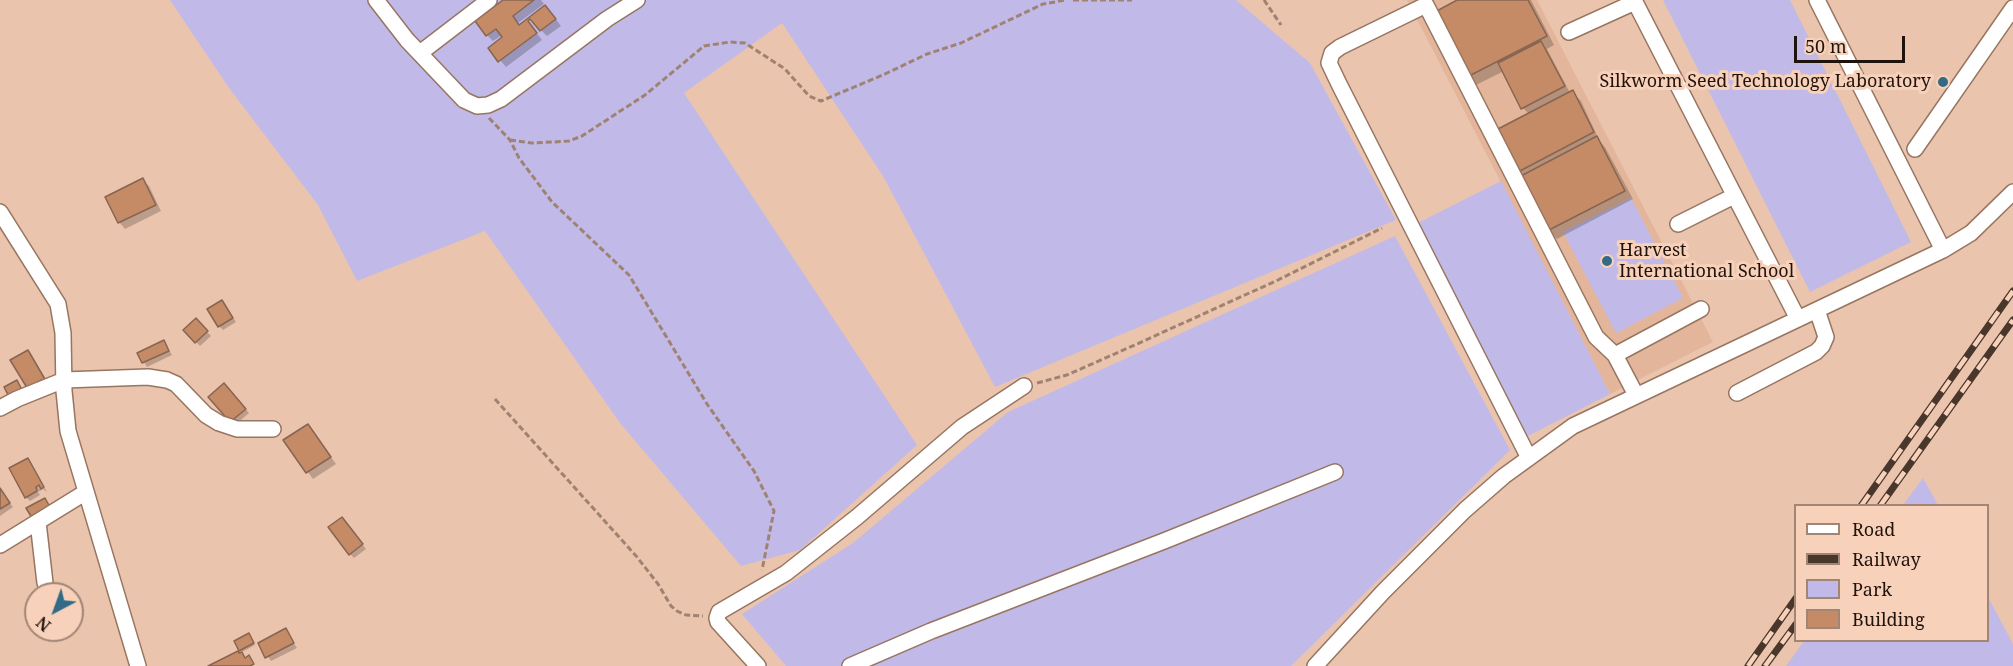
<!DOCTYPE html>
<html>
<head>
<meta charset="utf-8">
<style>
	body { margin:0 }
	#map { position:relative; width:2013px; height:666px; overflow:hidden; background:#ebc4ae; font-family:"Noto Serif",serif }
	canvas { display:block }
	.legend { position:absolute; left:1794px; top:504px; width:195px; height:138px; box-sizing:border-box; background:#f8d1bb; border:2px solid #a28575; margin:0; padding:8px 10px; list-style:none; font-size:18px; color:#20130b }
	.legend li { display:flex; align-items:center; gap:12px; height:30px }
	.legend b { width:30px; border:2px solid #a28575 }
	.north { position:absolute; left:24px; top:582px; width:60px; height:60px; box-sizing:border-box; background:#f8d1bb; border:2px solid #a28575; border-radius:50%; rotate:221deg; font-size:16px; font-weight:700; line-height:24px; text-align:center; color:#20130b }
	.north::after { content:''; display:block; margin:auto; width:21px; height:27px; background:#336a85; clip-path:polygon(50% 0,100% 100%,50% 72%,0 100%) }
	.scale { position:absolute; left:1794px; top:36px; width:111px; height:27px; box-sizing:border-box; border:3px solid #20130b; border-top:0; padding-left:8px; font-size:18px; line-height:21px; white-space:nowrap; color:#20130b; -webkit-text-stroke:4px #f8d1bb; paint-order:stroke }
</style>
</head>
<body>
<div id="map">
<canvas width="2013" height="666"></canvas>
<ul class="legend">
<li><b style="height:8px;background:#fff"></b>Road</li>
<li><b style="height:8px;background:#49372c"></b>Railway</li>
<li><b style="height:16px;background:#c1bae8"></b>Park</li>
<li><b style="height:16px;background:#c58a66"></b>Building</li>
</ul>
<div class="north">N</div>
<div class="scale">50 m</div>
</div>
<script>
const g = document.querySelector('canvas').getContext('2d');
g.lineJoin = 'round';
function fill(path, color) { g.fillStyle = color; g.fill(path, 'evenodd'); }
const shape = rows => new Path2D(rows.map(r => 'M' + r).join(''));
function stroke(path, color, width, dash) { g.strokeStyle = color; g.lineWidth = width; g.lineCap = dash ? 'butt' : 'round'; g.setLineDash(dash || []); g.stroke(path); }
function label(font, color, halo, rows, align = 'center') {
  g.font = font + ' "Noto Serif",serif'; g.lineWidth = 6; g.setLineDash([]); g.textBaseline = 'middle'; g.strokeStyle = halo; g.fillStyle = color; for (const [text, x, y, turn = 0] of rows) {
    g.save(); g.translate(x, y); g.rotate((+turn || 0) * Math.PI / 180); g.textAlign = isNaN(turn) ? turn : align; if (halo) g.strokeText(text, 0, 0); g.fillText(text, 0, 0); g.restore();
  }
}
const built = shape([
	[1407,0,1537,0,1713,342,1610,394]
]);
const green = shape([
	[170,0,1236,0,1310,63,1396,220,995,387,883,176,782,23,684,93,917,445,800,550,741,566,620,423,485,231,357,281,318,205,229,88],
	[1663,0,1790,0,1911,242,1810,292],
	[1501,181,1610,394,1526,437,1416,224],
	[1631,198,1683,298,1616,333,1563,232],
	[1395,236,1510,450,1291,666,786,666,742,614,853,543,1008,412],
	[1923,478,1938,505,1903,505],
	[1988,597,2013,644,2013,666,1786,666,1804,641,1988,640]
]);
const shadow = shape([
	[506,0,541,0,544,4,518,23,520,26,532,27,542,40,506,67,490,48,504,38,502,35,493,41,487,35],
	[1460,0,1531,0,1554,45,1547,49,1570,93,1572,92,1581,101,1600,142,1605,147,1633,199,1557,239,1548,230,1524,176,1519,171,1529,114,1523,108,1504,71,1476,85,1468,77],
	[551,13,561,26,547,36,541,30],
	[143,180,149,186,161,211,125,229,119,222],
	[222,302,236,322,223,330,219,326],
	[196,320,211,336,200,346,185,330],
	[164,342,172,355,147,367,139,354],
	[228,389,249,413,235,425,210,397],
	[307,425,336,464,313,479,285,441],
	[31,464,47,492,43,489,38,492,40,495,30,501,26,497],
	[0,490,13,507,0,516],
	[346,523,366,549,354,558,350,554],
	[285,630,297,648,271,661,260,644],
	[251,637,255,645,242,652,240,650]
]);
const building = shape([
	[503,0,534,0,513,16,519,25,545,5,556,19,540,31,530,19,528,21,537,33,498,62,488,48,502,37,496,29,486,36,475,21,503,0],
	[1457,0,1528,0,1547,36,1467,77,1433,13,1457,0],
	[1541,41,1565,86,1521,109,1498,63,1541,41],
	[1573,90,1594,132,1518,172,1496,130,1573,90],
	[1597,136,1625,191,1547,231,1519,177,1597,136],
	[143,178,156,205,118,223,105,197,143,178],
	[222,300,233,318,218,327,207,309,222,300],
	[196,318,208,331,195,343,183,330,196,318],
	[164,340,169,351,142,363,137,353,164,340],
	[28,350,46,381,43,383,41,380,38,382,39,385,29,391,10,360,28,350],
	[17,380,22,390,9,397,4,387,17,380],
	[224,383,246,409,230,422,208,397,224,383],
	[308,424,331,457,306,473,283,440,308,424],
	[28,458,44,487,41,489,39,485,36,487,37,491,25,498,9,468,28,458],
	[0,488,10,503,0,509,0,488],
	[45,498,51,509,32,518,26,508,45,498],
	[342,517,363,544,349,555,328,527,342,517],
	[286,628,294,643,265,658,258,643,286,628],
	[249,633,254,643,239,651,234,641,249,633],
	[238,651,239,653,242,652,245,658,249,655,254,664,250,666,208,666,238,651]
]);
const path = shape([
	[1073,0,1132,0],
	[1264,0,1281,25],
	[489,118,510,140,519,158,552,202,629,275,707,404,754,471,774,511,762,570],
	[510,140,532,143,553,142,569,141,582,136,645,95,704,46,730,42,745,43,785,69,809,96,821,101,885,74,927,54,961,43,1043,4,1066,0],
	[1037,383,1067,375,1137,344,1278,280,1382,228],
	[495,399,637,557,658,584,671,606,677,611,686,615,703,616]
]);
const minor = shape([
	[376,0,407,40,464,100,477,106,488,105,501,99,607,19,637,0],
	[1634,0,1798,319],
	[1817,0,1943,250],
	[1569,32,1635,2],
	[420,53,489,0],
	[1915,149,2013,8],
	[0,212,58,304,63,333,64,391,68,431,138,666],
	[1678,224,1734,196],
	[1615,355,1701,309],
	[1737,393,1816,352,1822,346,1826,337,1817,310],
	[0,408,17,399,64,380,148,377,167,380,176,384,206,415,219,423,237,429,273,429],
	[1529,458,1339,84,1329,63,1332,53,1340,47,1426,5,1596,337,1615,355,1636,395],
	[38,522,45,583],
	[0,545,86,492],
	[758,666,718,622,717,618,719,612,786,573,857,517,962,427,1024,386],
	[850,666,931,631,1164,541,1335,472],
	[1315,666,1383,592,1465,510,1504,476,1573,426,1943,250,1971,233,2013,192]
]);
const rail = shape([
	[1861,506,2013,291],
	[1880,506,2013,320],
	[1748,666,1796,598],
	[1765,666,1796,624]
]);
const markers = [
	[1943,82,6,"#336a85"],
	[1607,261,6,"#336a85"]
];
const poiNames = [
	["Silkworm Seed Technology Laboratory",1931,82],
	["Harvest",1619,251,"left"],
	["International School",1619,272,"left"]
];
fill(built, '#e3b69c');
fill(green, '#c1bae8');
fill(shadow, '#0003');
fill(building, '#c58a66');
stroke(building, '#876551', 1.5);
stroke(minor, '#977560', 18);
stroke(path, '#9f8271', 3, [6, 3]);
stroke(minor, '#fff', 15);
stroke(rail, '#49372c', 7);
stroke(rail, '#f8d1bb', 4.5, [14]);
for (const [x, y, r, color] of markers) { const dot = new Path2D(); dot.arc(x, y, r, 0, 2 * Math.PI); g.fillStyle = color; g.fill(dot); stroke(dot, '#f8d1bb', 2); }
label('18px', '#20130b', '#f8d1bb', poiNames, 'right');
</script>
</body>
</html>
